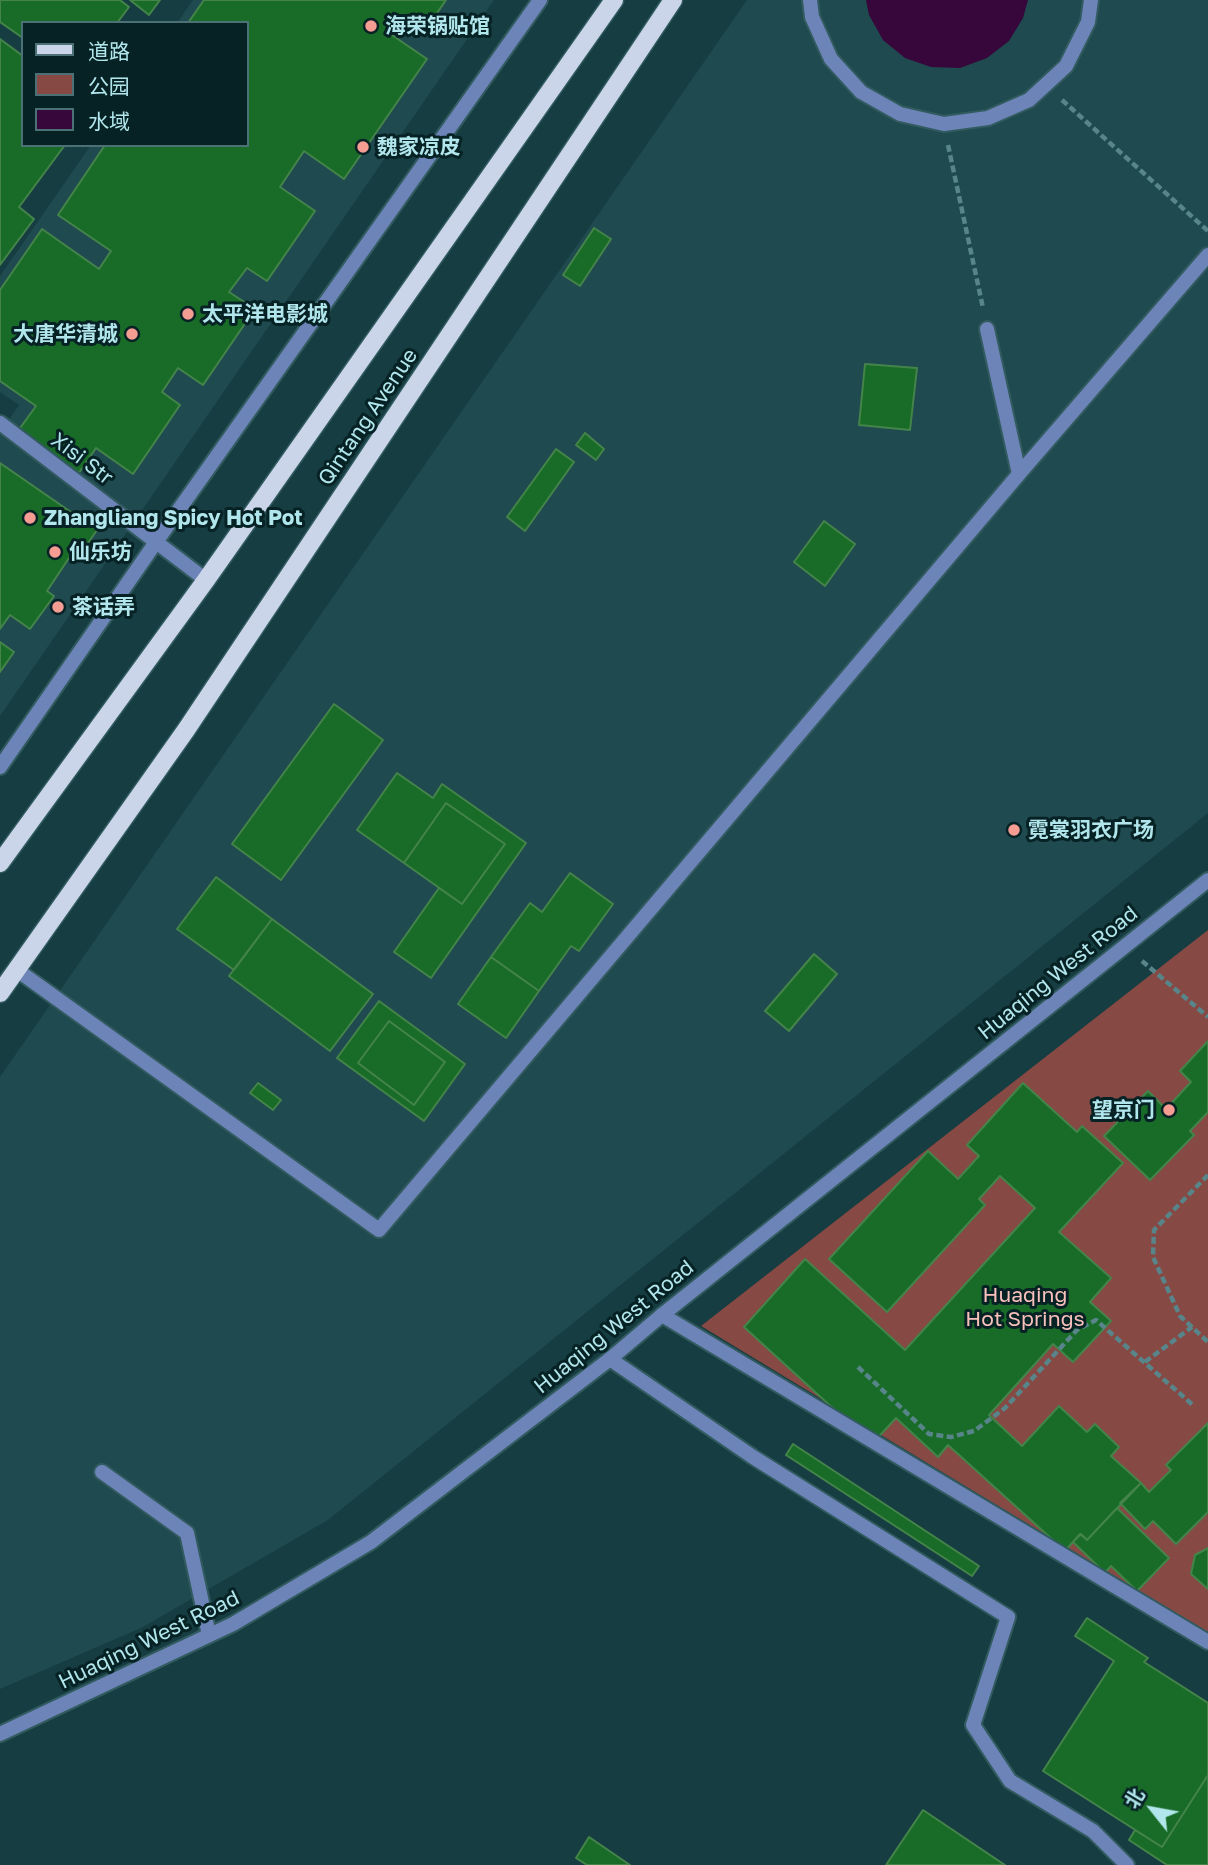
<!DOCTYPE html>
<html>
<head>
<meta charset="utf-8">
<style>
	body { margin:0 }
	#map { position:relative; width:1208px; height:1865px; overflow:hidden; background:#163d41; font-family:"Golos Text","Noto Sans SC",sans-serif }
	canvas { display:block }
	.legend { position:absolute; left:21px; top:21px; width:228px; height:126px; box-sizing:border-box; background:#072225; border:2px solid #4b7075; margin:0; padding:9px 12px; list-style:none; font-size:21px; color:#b1e6ec }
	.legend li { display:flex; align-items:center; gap:14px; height:35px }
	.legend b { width:35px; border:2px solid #4b7075 }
	.north { position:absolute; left:1117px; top:1774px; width:70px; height:70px; -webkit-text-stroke:5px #072225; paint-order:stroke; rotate:301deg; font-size:19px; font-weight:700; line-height:28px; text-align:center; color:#b1e6ec }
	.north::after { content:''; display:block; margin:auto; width:24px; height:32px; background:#b1e6ec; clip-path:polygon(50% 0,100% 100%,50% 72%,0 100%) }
</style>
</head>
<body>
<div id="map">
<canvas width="1208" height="1865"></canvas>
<ul class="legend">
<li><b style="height:9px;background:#cad5ea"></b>道路</li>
<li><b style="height:19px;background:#864944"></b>公园</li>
<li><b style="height:19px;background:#37063a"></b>水域</li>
</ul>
<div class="north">北</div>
</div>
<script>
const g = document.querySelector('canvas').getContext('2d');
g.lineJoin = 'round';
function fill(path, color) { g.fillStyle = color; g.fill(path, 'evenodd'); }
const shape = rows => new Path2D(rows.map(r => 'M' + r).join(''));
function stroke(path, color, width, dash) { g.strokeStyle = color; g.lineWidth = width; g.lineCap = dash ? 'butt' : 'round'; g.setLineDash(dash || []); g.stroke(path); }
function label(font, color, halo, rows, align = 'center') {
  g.font = font + ' "Golos Text","Noto Sans SC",sans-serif'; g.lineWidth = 6; g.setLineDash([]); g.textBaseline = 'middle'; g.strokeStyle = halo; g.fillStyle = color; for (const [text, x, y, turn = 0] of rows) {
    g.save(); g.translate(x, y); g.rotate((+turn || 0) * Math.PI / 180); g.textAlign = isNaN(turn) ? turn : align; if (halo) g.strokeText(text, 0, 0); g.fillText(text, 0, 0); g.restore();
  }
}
const built = shape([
	[193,0,494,0,0,716,0,433,19,405,0,392,0,276,91,145,247,145,247,23,177,23],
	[747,0,1208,0,1208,813,328,1520,141,1628,0,1689,0,1077]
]);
const green = shape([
	[1208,930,1208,1633,701,1326]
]);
const water = shape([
	[866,0,1028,0,1023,18,1009,41,987,58,960,68,931,67,905,58,883,40,869,15]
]);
const building = shape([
	[0,0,120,0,129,7,117,23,23,23,23,38,0,22,0,0],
	[130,0,160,0,149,15,130,0],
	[204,0,446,0,422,35,396,17,386,31,427,59,344,179,304,151,280,187,315,211,267,281,247,268,229,292,255,309,203,385,178,368,162,392,180,405,133,474,96,448,76,477,15,435,36,406,0,381,0,290,42,229,99,269,111,251,58,215,105,145,247,145,247,23,188,23,204,0],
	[0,39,23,56,23,145,65,145,19,207,34,219,0,265,0,39],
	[594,228,611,239,580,286,563,275,594,228],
	[865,364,917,368,910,430,859,425,865,364],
	[585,433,604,449,596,460,576,445,585,433],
	[556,449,574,462,525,531,507,517,556,449],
	[0,463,97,530,75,562,69,558,47,591,54,596,30,629,10,615,0,629,0,463],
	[824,521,855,544,825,586,794,562,824,521],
	[0,642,14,652,0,672,0,642],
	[334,704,383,740,281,880,232,844,334,704],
	[397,773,433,798,442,784,526,843,431,978,394,952,439,888,462,904,505,844,446,803,404,863,357,830,397,773],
	[446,803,505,844,462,904,404,863,446,803],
	[570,873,613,904,579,951,571,946,539,991,491,957,530,903,542,912,570,873],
	[216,877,272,919,234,970,177,929,216,877],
	[272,919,373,994,330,1051,229,976,272,919],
	[814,954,837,974,789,1031,765,1011,814,954],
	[491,957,539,991,506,1038,458,1004,491,957],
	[379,1001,465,1064,424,1121,337,1058,379,1001],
	[389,1021,445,1062,414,1105,358,1063,389,1021],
	[389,1021,445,1062,414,1105,358,1063,389,1021],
	[1208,1041,1208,1112,1190,1131,1194,1135,1150,1180,1104,1136,1148,1091,1166,1109,1191,1082,1180,1071,1208,1041],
	[258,1083,281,1100,273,1110,250,1093,258,1083],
	[1023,1083,1077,1132,1082,1126,1123,1163,1059,1232,1111,1278,1090,1302,1111,1321,1073,1362,1053,1344,989,1415,1022,1446,1059,1406,1087,1432,1095,1424,1119,1447,1111,1456,1141,1483,1087,1540,1080,1534,1065,1551,948,1445,938,1457,896,1418,872,1444,744,1327,805,1259,905,1350,1035,1208,1000,1176,979,1199,985,1205,887,1312,829,1259,928,1151,958,1179,979,1156,967,1145,1023,1083],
	[1208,1423,1208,1512,1176,1544,1153,1521,1145,1529,1120,1503,1141,1483,1149,1492,1171,1470,1166,1465,1208,1423],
	[793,1444,979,1566,972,1576,786,1455,793,1444],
	[1117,1508,1169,1558,1137,1591,1111,1566,1105,1573,1073,1542,1081,1534,1087,1540,1117,1508],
	[1208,1548,1208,1589,1191,1574,1195,1555,1208,1548],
	[1087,1618,1148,1658,1144,1662,1208,1703,1208,1775,1162,1847,1043,1771,1114,1661,1075,1636,1087,1618],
	[1208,1775,1208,1865,1167,1865,1129,1840,1135,1830,1162,1847,1208,1775],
	[923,1810,1005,1865,886,1865,923,1810],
	[589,1837,630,1865,587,1865,576,1858,589,1837]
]);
const path = shape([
	[1062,100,1208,231],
	[948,145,983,308],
	[1142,961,1208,1017],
	[1208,1175,1154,1230,1153,1257,1180,1316,1208,1342],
	[1145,1362,1192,1327],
	[858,1367,929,1434,951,1437,974,1431,1005,1408,1077,1330,1096,1320,1194,1406]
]);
const service = shape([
	[610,1359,753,1457,1008,1617,973,1725,1010,1781,1093,1831,1127,1865],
	[102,1472,187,1533,209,1635]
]);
const pedestrian = shape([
	[810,0,812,17,831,59,861,92,900,114,944,124,988,118,1029,100,1066,66,1088,22,1091,0],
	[987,329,1019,474],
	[17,970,379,1230,1019,474,1208,255],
	[662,1315,1208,880]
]);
const minor = shape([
	[0,423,206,580],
	[0,767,156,542,540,0],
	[662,1315,1208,1642]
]);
const tertiary = shape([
	[0,1734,233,1624,371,1542,610,1359,662,1315]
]);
const primary = shape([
	[0,863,206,580,614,0],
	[0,993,186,730,673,0]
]);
const markers = [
	[371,26,7,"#f59c93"],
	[363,147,7,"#f59c93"],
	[188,314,7,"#f59c93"],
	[132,334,7,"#f59c93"],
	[30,518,7,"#f59c93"],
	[55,552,7,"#f59c93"],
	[58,607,7,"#f59c93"],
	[1014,830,7,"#f59c93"],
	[1169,1110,7,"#f59c93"]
];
const poiNames = [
	["海荣锅贴馆",385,26],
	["魏家凉皮",377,147],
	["太平洋电影城",202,314],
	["大唐华清城",118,334,"right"],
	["Zhangliang Spicy Hot Pot",44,518],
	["仙乐坊",69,552],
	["茶话弄",72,607],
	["霓裳羽衣广场",1028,830],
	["望京门",1155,1110,"right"]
];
const streetNames = [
	["Qintang Avenue",368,417,-56],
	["Xisi Str",82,459,37],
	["Huaqing West Road",1058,973,-39],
	["Huaqing West Road",614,1327,-39],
	["Huaqing West Road",149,1640,-26]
];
const parkNames = [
	["Huaqing",1025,1295],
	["Hot Springs",1025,1319]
];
fill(built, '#1f4a4f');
fill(green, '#864944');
fill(water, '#37063a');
fill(building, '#196c28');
stroke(building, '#44844a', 2);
stroke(service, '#325b60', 18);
stroke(pedestrian, '#325b60', 18);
stroke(minor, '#325b60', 18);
stroke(tertiary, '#325b60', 18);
stroke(primary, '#325b60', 21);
stroke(path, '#58858a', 4.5, [7, 3.5]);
stroke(service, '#6d84b9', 14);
stroke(pedestrian, '#6d84b9', 14);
stroke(minor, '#6d84b9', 14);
stroke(tertiary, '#6d84b9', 14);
stroke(primary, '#cad5ea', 18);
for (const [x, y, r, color] of markers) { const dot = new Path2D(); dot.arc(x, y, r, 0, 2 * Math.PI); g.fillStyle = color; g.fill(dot); stroke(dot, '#072225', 2.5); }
label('bold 21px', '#b1e6ec', '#072225', poiNames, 'left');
label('21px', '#b1e6ec', '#072225', streetNames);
label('21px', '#f8c1bb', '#072225', parkNames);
</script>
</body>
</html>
